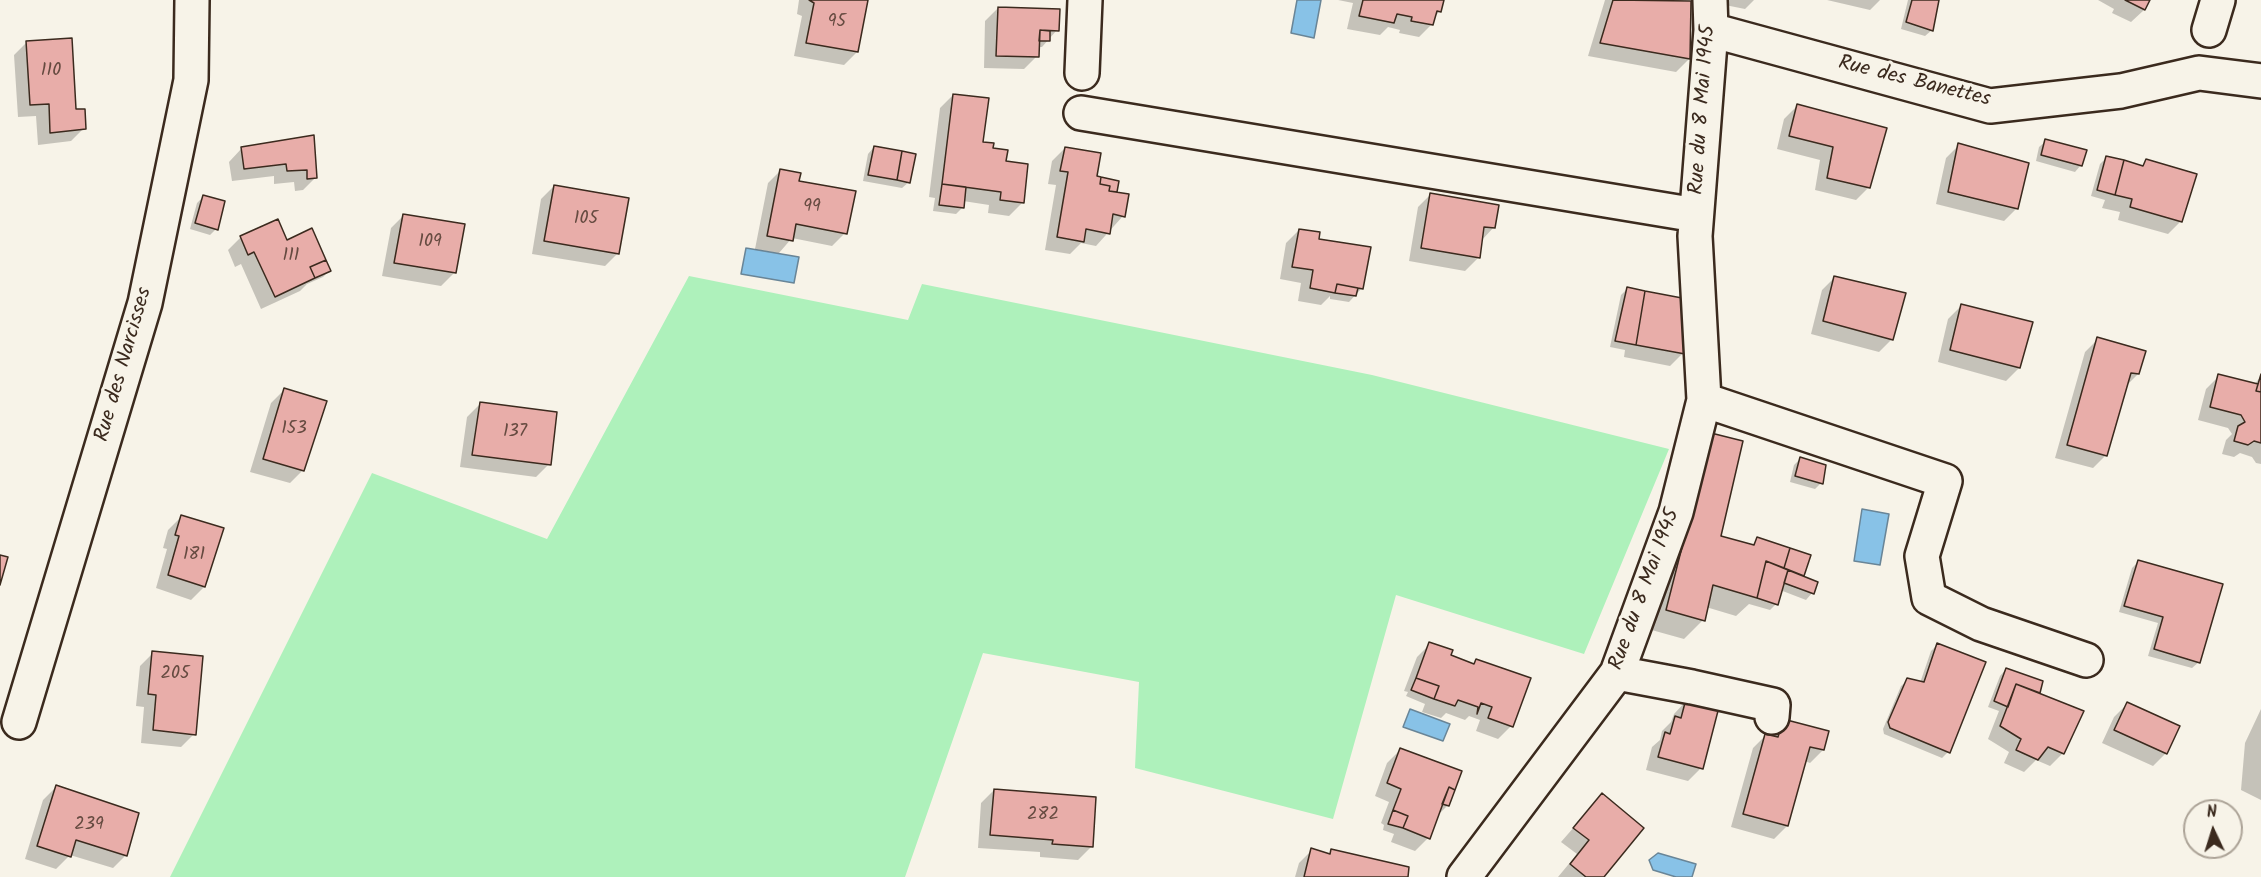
<!DOCTYPE html>
<html>
<head>
<meta charset="utf-8">
<style>
	body { margin:0 }
	#map { position:relative; width:2261px; height:877px; overflow:hidden; background:#f7f3e8; font-family:Kalam,sans-serif }
	canvas { display:block }
	.north { position:absolute; left:2183px; top:799px; width:60px; height:60px; box-sizing:border-box; background:#f7f3e8; border:2px solid #aca397; border-radius:50%; rotate:356deg; font-size:16px; font-weight:700; line-height:24px; text-align:center; color:#3b2a1e }
	.north::after { content:''; display:block; margin:auto; width:21px; height:27px; background:#3b2a1e; clip-path:polygon(50% 0,100% 100%,50% 72%,0 100%) }
</style>
</head>
<body>
<div id="map">
<canvas width="2261" height="877"></canvas>
<div class="north">N</div>
</div>
<script>
const g = document.querySelector('canvas').getContext('2d');
g.lineJoin = 'round';
function fill(path, color) { g.fillStyle = color; g.fill(path, 'evenodd'); }
const shape = rows => new Path2D(rows.map(r => 'M' + r).join(''));
function stroke(path, color, width, dash) { g.strokeStyle = color; g.lineWidth = width; g.lineCap = dash ? 'butt' : 'round'; g.setLineDash(dash || []); g.stroke(path); }
function label(font, color, halo, rows, align = 'center') {
  g.font = font + ' Kalam,sans-serif'; g.lineWidth = 6; g.setLineDash([]); g.textBaseline = 'middle'; g.strokeStyle = halo; g.fillStyle = color; for (const [text, x, y, turn = 0] of rows) {
    g.save(); g.translate(x, y); g.rotate((+turn || 0) * Math.PI / 180); g.textAlign = isNaN(turn) ? turn : align; if (halo) g.strokeText(text, 0, 0); g.fillText(text, 0, 0); g.restore();
  }
}
const green = shape([
	[689,276,908,320,922,284,1372,375,1669,449,1584,654,1396,595,1333,819,1135,768,1139,682,983,653,905,877,170,877,372,473,547,539]
]);
const water = shape([
	[1297,0,1321,0,1314,38,1291,33,1297,0],
	[746,248,799,257,794,283,741,274,746,248],
	[1862,509,1889,514,1880,565,1854,561,1862,509],
	[1410,709,1450,724,1443,741,1403,727,1410,709],
	[1658,853,1696,864,1692,877,1676,877,1653,870,1649,860,1658,853]
]);
const shadow = shape([
	[799,0,866,0,857,52,844,65,794,56,802,16,797,14],
	[1338,0,1442,0,1440,11,1434,17,1432,24,1419,37,1399,33,1400,30,1388,27,1380,35,1347,29,1353,3],
	[1605,0,1679,0,1690,2,1689,59,1676,72,1588,56],
	[1711,0,1754,0,1745,9,1710,2],
	[1827,0,1880,0,1870,10],
	[1908,0,1939,0,1932,30,1925,36,1901,29],
	[2098,0,2149,0,2144,10,2131,22,2112,13,2114,9],
	[998,8,1057,30,1042,47,1037,47,1037,56,1024,69,984,68,985,21],
	[27,42,75,111,84,128,71,141,38,145,36,116,18,117,14,55],
	[953,95,981,143,992,149,1005,163,1022,203,1009,216,988,213,989,205,963,201,962,208,956,214,933,211,935,198,929,197,940,108],
	[1797,106,1869,187,1856,200,1815,190,1820,160,1777,149,1784,119],
	[313,137,316,177,303,190,295,191,294,182,274,184,274,176,232,181,229,162,242,148],
	[2046,141,2081,165,2075,172,2036,161,2039,147],
	[1959,145,2017,208,2004,221,1936,204,1946,158],
	[874,147,909,182,902,188,863,181,868,154],
	[1065,148,1095,178,1116,191,1114,193,1123,216,1096,246,1081,243,1070,254,1045,250,1056,185,1048,184,1052,161],
	[2107,157,2141,167,2146,161,2181,221,2168,234,2118,220,2120,212,2102,208,2105,200,2091,196,2100,164],
	[781,170,798,182,845,233,832,246,792,238,779,253,755,249,768,183],
	[554,186,618,253,605,266,532,254,541,199],
	[1431,194,1494,227,1481,241,1478,258,1465,271,1409,261,1418,207],
	[203,197,216,229,210,235,190,229,197,203],
	[404,215,463,225,454,273,441,286,382,276,391,228],
	[1299,230,1318,240,1362,288,1349,302,1330,299,1330,296,1321,305,1298,301,1301,283,1280,279,1286,243],
	[241,237,286,242,329,271,323,277,307,284,300,291,261,309,241,264,235,267,228,250],
	[1835,277,1892,339,1879,352,1811,334,1822,290],
	[1627,289,1683,353,1670,366,1624,357,1625,350,1610,347,1621,295],
	[1961,306,2019,368,2006,381,1938,362,1948,319],
	[2098,339,2138,374,2126,386,2106,455,2093,468,2055,458,2085,352],
	[2219,376,2254,385,2261,376,2261,464,2256,463,2252,457,2240,453,2234,457,2222,454,2226,440,2232,434,2228,428,2198,420,2206,389],
	[284,390,303,470,290,483,250,472,271,403],
	[480,404,549,464,536,477,460,467,467,417],
	[1692,453,1719,537,1751,546,1758,539,1809,556,1802,577,1816,582,1812,593,1806,600,1780,590,1776,604,1770,610,1749,604,1736,616,1706,607,1703,620,1684,639,1648,629],
	[1800,459,1821,483,1815,489,1790,482,1794,465],
	[181,517,222,529,204,587,191,600,156,588,167,549,163,548,168,530],
	[2138,562,2199,662,2192,668,2148,656,2158,623,2119,612,2132,568],
	[1430,644,1450,656,1472,665,1476,661,1511,726,1498,739,1476,731,1480,720,1469,716,1465,720,1446,713,1441,718,1422,712,1425,704,1406,696,1408,692,1404,691,1417,657],
	[1938,644,1948,752,1942,758,1884,734,1883,729,1901,686,1908,680,1920,683,1931,651],
	[153,653,194,734,181,747,141,743,144,707,136,706,140,666],
	[2006,669,2038,692,2036,694,2063,753,2050,766,2036,760,2024,772,2004,763,2009,752,1988,739,1999,711,1988,707,2000,676],
	[1687,700,1701,768,1688,781,1646,770,1652,747,1660,740,1662,731,1671,722,1674,714],
	[2127,704,2166,753,2153,766,2102,743,2114,717],
	[2261,709,2261,800,2241,790,2245,743],
	[1783,720,1823,750,1810,763,1805,761,1787,826,1774,839,1731,827,1753,748,1766,735,1770,736],
	[1400,750,1448,805,1441,812,1438,811,1428,838,1415,851,1391,842,1394,834,1383,830,1384,825,1381,823,1389,802,1375,796,1387,763],
	[56,787,126,855,113,868,70,855,56,869,25,859,43,800],
	[994,790,1091,847,1078,860,1040,857,1040,852,978,848,981,803],
	[1602,795,1602,877,1558,877,1577,854,1561,842],
	[1312,850,1328,855,1332,851,1406,877,1295,877,1299,863]
]);
const building = shape([
	[809,0,868,0,858,52,806,43,814,3,809,0],
	[1363,0,1444,0,1441,12,1437,11,1433,25,1411,21,1412,17,1397,14,1394,23,1359,16,1363,0],
	[1613,0,1691,1,1690,59,1600,43,1613,0],
	[1912,0,1939,0,1933,31,1906,22,1912,0],
	[2125,0,2150,0,2145,10,2125,0],
	[998,7,1060,9,1059,31,1040,30,1039,57,996,56,998,7],
	[1040,30,1050,31,1050,41,1039,41,1040,30],
	[72,38,76,109,85,109,86,129,50,133,49,104,30,105,26,41,72,38],
	[953,94,989,98,983,142,994,143,993,148,1008,150,1006,161,1028,164,1024,203,1000,200,1001,192,942,184,953,94],
	[1797,104,1887,128,1870,188,1827,178,1833,147,1789,136,1797,104],
	[314,135,317,178,307,179,307,170,287,171,286,164,244,169,241,147,314,135],
	[2045,139,2087,150,2082,166,2041,155,2045,139],
	[1958,143,2029,163,2018,209,1948,192,1958,143],
	[874,146,902,151,897,180,868,175,874,146],
	[1065,147,1101,153,1097,176,1101,177,1100,184,1110,186,1109,191,1129,194,1125,217,1113,214,1110,234,1086,229,1084,242,1057,237,1068,172,1060,171,1065,147],
	[902,151,916,154,910,183,897,180,902,151],
	[2106,156,2124,160,2115,195,2097,190,2106,156],
	[2146,159,2197,174,2182,222,2130,207,2132,199,2115,195,2124,160,2143,166,2146,159],
	[780,169,801,173,799,181,856,191,847,234,796,224,793,241,767,236,780,169],
	[1101,177,1119,181,1117,192,1109,191,1110,186,1100,184,1101,177],
	[942,184,966,187,964,208,939,205,942,184],
	[554,185,629,198,619,254,544,241,554,185],
	[1430,193,1499,205,1495,228,1484,227,1480,258,1421,248,1430,193],
	[203,195,225,201,218,230,195,223,203,195],
	[403,214,465,224,456,273,394,263,403,214],
	[278,219,287,240,312,228,326,260,310,267,315,278,275,297,254,252,248,255,240,236,278,219],
	[1299,229,1320,232,1319,239,1371,247,1363,289,1337,284,1335,293,1310,288,1313,270,1292,267,1299,229],
	[326,260,331,271,315,278,310,267,326,260],
	[1834,276,1906,293,1893,340,1823,321,1834,276],
	[1337,284,1358,288,1356,296,1335,293,1337,284],
	[1627,287,1645,291,1636,345,1615,341,1627,287],
	[1645,291,1682,298,1685,354,1636,345,1645,291],
	[1961,304,2033,322,2020,368,1950,350,1961,304],
	[2097,337,2146,351,2139,374,2131,373,2107,456,2067,445,2097,337],
	[2218,374,2258,384,2256,391,2261,392,2261,443,2254,441,2248,445,2234,441,2238,426,2245,422,2241,415,2210,407,2218,374],
	[2261,374,2261,392,2256,391,2261,374],
	[284,388,327,401,304,471,263,459,284,388],
	[480,402,557,412,551,465,472,455,480,402],
	[1711,433,1743,441,1721,536,1754,545,1757,537,1790,548,1784,568,1766,561,1757,598,1713,585,1705,621,1666,610,1711,433],
	[1800,457,1826,465,1823,484,1795,476,1800,457],
	[181,515,224,528,205,587,168,575,179,536,175,535,181,515],
	[1790,548,1811,555,1804,576,1784,568,1790,548],
	[0,555,8,557,0,585,0,555],
	[2138,560,2223,584,2200,663,2154,649,2163,617,2124,606,2138,560],
	[1766,561,1788,570,1778,605,1757,598,1766,561],
	[1788,570,1818,582,1814,594,1784,583,1788,570],
	[1429,642,1453,650,1451,655,1474,664,1476,659,1531,678,1513,727,1488,718,1492,707,1481,703,1477,714,1478,707,1458,700,1455,706,1434,699,1439,686,1416,678,1429,642],
	[1937,643,1986,662,1950,753,1890,728,1888,722,1907,678,1924,682,1937,643],
	[152,651,203,656,196,735,153,730,156,695,148,694,152,651],
	[2006,668,2043,681,2040,693,2016,684,2008,707,1994,701,2006,668],
	[1416,678,1439,686,1434,699,1411,690,1416,678],
	[2016,684,2084,711,2064,754,2048,747,2038,760,2016,750,2021,739,2000,726,2016,684],
	[1686,699,1719,707,1703,769,1658,757,1665,732,1670,734,1675,716,1681,718,1686,699],
	[2127,702,2180,726,2167,754,2114,730,2127,702],
	[1783,719,1829,731,1824,750,1810,747,1788,826,1743,814,1765,734,1778,737,1783,719],
	[1400,748,1462,771,1455,790,1449,787,1430,839,1403,828,1408,816,1393,810,1401,789,1387,783,1400,748],
	[56,785,139,813,127,856,76,840,71,857,37,846,56,785],
	[1449,787,1455,790,1449,806,1442,804,1449,787],
	[994,789,1096,797,1093,847,1052,844,1053,840,990,835,994,789],
	[1602,793,1644,828,1604,877,1586,877,1570,864,1589,840,1573,828,1602,793],
	[1393,810,1408,816,1403,828,1388,824,1393,810],
	[1311,848,1330,854,1331,849,1409,867,1408,877,1304,877,1311,848]
]);
const minor = shape([
	[1711,30,1990,106,2121,91,2199,73,2261,81],
	[2209,30,2218,0],
	[1082,73,1085,0],
	[1081,113,1696,215],
	[1704,400,1945,481,1922,556,1929,598,1981,624,2086,660],
	[1617,673,1692,687,1773,705,1772,717],
	[19,722,145,303,191,80,192,0],
	[1464,877,1617,673,1676,512,1704,400,1695,236,1711,30,1710,0]
]);
const numberNames = [
	["95",837,23],
	["110",51,72],
	["99",812,208],
	["105",586,220],
	["109",430,243],
	["111",291,257],
	["153",294,430],
	["137",515,433],
	["181",194,556],
	["205",175,675],
	["282",1043,816],
	["239",89,826]
];
const streetNames = [
	["Rue des Banettes",1914,83,14],
	["Rue du 8 Mai 1945",1704,110,-86],
	["Rue des Narcisses",125,365,-74],
	["Rue du 8 Mai 1945",1646,590,-70]
];
fill(green, '#aef1bb');
fill(water, '#88c2e7');
stroke(water, '#698597', 1.5);
fill(shadow, '#0003');
fill(building, '#e8ada9');
stroke(building, '#3b2a1e', 1.5);
stroke(minor, '#3b2a1e', 38);
stroke(minor, '#f7f3e8', 33);
label('18px', '#664b41', null, numberNames);
label('21px', '#3b2a1e', '#f7f3e8', streetNames);
</script>
</body>
</html>
